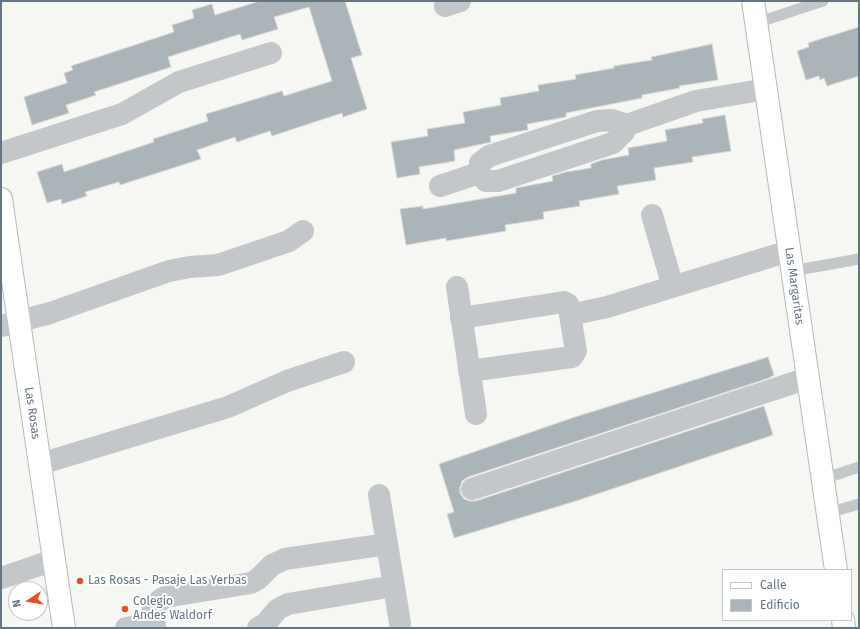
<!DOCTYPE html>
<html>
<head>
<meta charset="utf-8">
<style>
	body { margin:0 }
	#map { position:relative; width:860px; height:629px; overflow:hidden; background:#f6f6f2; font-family:"Fira Sans",sans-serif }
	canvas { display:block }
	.frame { position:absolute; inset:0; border:2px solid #647684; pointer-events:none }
	.legend { position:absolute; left:722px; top:569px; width:130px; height:52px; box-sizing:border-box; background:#fff; border:1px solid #c1c8ce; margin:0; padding:5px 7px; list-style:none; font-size:12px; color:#647684 }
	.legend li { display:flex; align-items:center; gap:8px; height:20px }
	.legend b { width:20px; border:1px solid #c1c8ce }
	.north { position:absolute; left:8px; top:581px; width:40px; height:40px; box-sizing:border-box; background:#fff; border:1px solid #c1c8ce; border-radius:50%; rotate:258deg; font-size:11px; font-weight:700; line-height:16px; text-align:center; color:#647684 }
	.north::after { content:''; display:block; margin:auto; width:14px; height:18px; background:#e84d20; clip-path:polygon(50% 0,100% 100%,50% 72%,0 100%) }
</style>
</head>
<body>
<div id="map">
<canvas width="860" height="629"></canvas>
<div class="frame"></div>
<ul class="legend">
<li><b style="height:5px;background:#fff"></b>Calle</li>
<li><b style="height:11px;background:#abb4b9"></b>Edificio</li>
</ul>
<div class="north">N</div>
</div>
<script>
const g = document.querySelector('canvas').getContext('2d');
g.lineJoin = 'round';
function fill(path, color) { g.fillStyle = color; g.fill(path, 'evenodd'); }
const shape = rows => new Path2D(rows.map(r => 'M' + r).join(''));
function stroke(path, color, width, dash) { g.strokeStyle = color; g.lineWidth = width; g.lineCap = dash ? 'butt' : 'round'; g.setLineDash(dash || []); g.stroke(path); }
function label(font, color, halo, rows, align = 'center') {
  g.font = font + ' "Fira Sans",sans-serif'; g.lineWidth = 4; g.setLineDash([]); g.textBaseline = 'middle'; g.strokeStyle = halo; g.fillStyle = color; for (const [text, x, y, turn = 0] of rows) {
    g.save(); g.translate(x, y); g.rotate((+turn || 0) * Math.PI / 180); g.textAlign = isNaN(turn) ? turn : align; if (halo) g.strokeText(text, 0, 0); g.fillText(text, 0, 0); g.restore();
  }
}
const building = shape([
	[260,1,345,1,362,55,351,58,367,109,343,117,342,113,272,136,270,131,237,142,235,137,197,150,201,159,120,185,119,182,85,192,87,196,62,204,61,199,47,203,37,172,62,164,64,172,154,142,153,139,208,121,206,114,282,91,284,96,332,81,309,7,274,17,278,29,242,40,240,34,168,57,171,67,94,92,96,95,66,105,69,113,32,125,24,97,67,83,64,73,73,70,71,66,174,32,172,25,194,18,192,10,212,4,215,15,260,1],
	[859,27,859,76,827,86,824,78,820,80,819,76,806,80,797,51,809,47,808,43,859,27],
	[712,44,718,80,679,86,680,88,642,95,642,98,566,113,566,117,527,124,528,130,490,136,491,142,454,150,455,161,419,167,420,174,397,178,391,142,428,136,427,129,465,123,463,112,501,105,500,98,539,91,538,85,576,79,575,75,614,68,614,66,652,60,651,57,712,44],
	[725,115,731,151,692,157,693,162,654,168,656,180,617,186,619,194,579,201,580,206,543,212,544,219,505,225,506,231,446,241,446,238,406,245,400,209,423,206,423,209,516,193,516,188,553,181,552,176,566,172,591,168,591,164,602,160,629,155,628,148,667,141,665,130,703,123,702,119,725,115],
	[768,357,774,375,769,378,468,477,462,481,460,487,460,493,464,499,470,501,476,501,764,406,773,435,579,500,454,538,447,514,454,512,439,464,575,417,768,357]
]);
const lane = shape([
	[756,23,823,1],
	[792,271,859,259],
	[823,479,859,467],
	[827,513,859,504]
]);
const street = shape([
	[445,6,460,1],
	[627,125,624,132,613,143,498,181,486,181,479,173,480,163,489,156,597,121,612,120,627,125,696,101,766,89],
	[1,153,122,114,179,82,271,53],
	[440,186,479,173],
	[652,215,673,287],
	[457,287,476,414],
	[570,315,607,307,789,251],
	[461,318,564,302,568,304,570,315,576,351,572,357,469,371],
	[1,326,50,313,169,271,190,267,218,265,230,261,289,241,303,231],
	[40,464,228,407,287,381,344,362],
	[472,489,808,378],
	[379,495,400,623],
	[1,578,54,560],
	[126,628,154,623],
	[155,628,153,609,160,600,165,597,251,583,258,579,272,565,285,559,387,544],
	[258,628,266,623,278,609,288,604,394,586]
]);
const secondary = shape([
	[753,1,836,570],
	[1,199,64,628],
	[843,620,844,628]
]);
const markers = [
	[80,581,4,"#e84d20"],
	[125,609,4,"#e84d20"]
];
const streetNames = [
	["Las Margaritas",794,286,82],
	["Las Rosas",32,413,82]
];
const poiNames = [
	["Las Rosas - Pasaje Las Yerbas",88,581],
	["Colegio",133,602],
	["Andes Waldorf",133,616]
];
fill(building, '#abb4b9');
stroke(building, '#d7d7d5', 1);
stroke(secondary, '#b3b9bd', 24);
stroke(lane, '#c3c7ca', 11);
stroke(street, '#c3c7ca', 22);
stroke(secondary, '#fff', 22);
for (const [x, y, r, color] of markers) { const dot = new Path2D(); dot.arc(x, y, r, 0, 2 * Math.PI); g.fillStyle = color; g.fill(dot); stroke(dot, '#fff', 1.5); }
label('12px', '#647684', '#fff', streetNames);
label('12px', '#647684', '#fff', poiNames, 'left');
</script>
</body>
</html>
